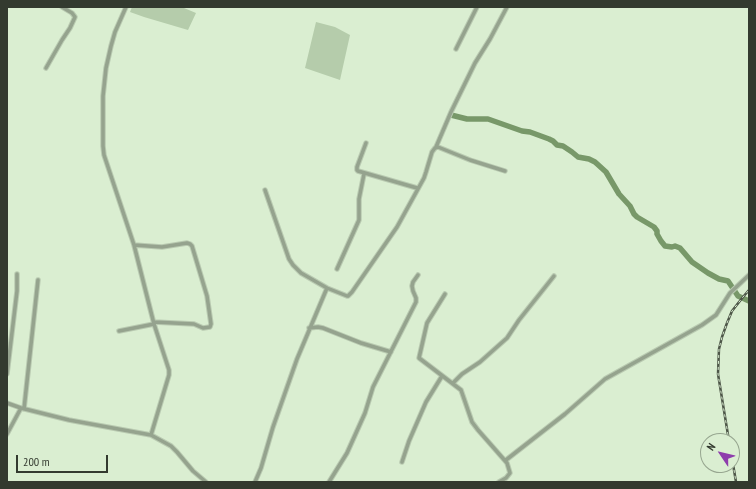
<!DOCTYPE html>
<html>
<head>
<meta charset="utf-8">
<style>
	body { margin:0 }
	#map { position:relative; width:756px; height:489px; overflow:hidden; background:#daeed1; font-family:"PT Sans Narrow",sans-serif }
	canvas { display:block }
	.frame { position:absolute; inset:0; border:8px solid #333a2f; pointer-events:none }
	.north { position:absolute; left:700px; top:433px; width:40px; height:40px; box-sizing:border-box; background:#daeed1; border:1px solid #97a690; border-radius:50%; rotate:305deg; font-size:11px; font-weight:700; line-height:16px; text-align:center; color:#333a2f }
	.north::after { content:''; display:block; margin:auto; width:14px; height:18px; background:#8e3dac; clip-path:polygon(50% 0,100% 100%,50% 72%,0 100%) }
	.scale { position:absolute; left:16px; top:455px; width:92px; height:18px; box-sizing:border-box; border:2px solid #333a2f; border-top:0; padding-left:5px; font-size:12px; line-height:14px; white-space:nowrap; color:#333a2f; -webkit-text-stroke:3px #daeed1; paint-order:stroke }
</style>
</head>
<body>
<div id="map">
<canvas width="756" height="489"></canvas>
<div class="frame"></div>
<div class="north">N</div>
<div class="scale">200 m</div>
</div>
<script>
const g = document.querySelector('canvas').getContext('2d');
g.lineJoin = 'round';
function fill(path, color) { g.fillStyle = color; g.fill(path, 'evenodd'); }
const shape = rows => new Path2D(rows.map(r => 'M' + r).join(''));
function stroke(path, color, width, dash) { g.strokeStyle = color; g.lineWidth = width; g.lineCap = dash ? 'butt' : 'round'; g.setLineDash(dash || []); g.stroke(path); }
const green = shape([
	[132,7,171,7,184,8,196,13,188,30,144,17,130,12],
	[316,22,335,27,350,35,340,80,305,68]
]);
const river = shape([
	[451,115,467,119,488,119,522,131,530,132,549,139,553,141,557,145,563,146,572,152,578,157,589,159,595,162,606,172,619,194,630,206,634,214,637,217,654,227,657,231,657,234,661,241,665,246,672,247,675,246,680,248,692,262,708,273,719,279,728,281,738,296,749,301]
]);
const minor = shape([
	[126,7,115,32,111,46,106,68,103,96,103,146,104,155,134,245,154,324,169,370,169,375,151,435],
	[456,49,477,7],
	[46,68,62,40,70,28,75,17,72,13,62,7],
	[366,143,357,167,357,170,358,171,417,188],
	[436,147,451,112,475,63,490,39,507,7],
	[265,190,289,259,293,265,301,273,327,288,347,296,348,296,352,292,397,227,424,178,426,172,432,152,435,148,438,147,470,160,505,171],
	[134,245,162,247,187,243,190,244,192,246,207,296,211,324,210,327,203,328,194,324,154,322],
	[337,269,359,220,359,199,364,174],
	[445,294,427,323,419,358,461,390,472,422,478,430,507,463,510,473,506,478,499,482],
	[309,328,318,327,323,328,361,343,391,352],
	[119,331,154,324],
	[7,374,17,291,17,274],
	[453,383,462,374,480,362,507,338,519,320,554,276],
	[7,403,21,408,69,420,151,435,171,446,177,452,193,471,206,482],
	[24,409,38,280],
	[7,434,21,408],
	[506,460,565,414,605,379,702,325,716,315,730,293,749,275],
	[402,462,409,441,426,402,442,376],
	[255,482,261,468,273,427,297,359,327,288],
	[329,482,347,453,365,413,373,387,416,302,416,298,413,291,412,286,413,282,418,275]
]);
const rail = shape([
	[729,441,718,374,719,349,722,337,727,323,732,311,743,297,749,290],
	[732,458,736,482]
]);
fill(green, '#b5ccab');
stroke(river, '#789869', 5.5);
stroke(minor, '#b9cab1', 5.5);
stroke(minor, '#95a38e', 3.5);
stroke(rail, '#4c5547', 2.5);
stroke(rail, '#daeed1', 1, [3]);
</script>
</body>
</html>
